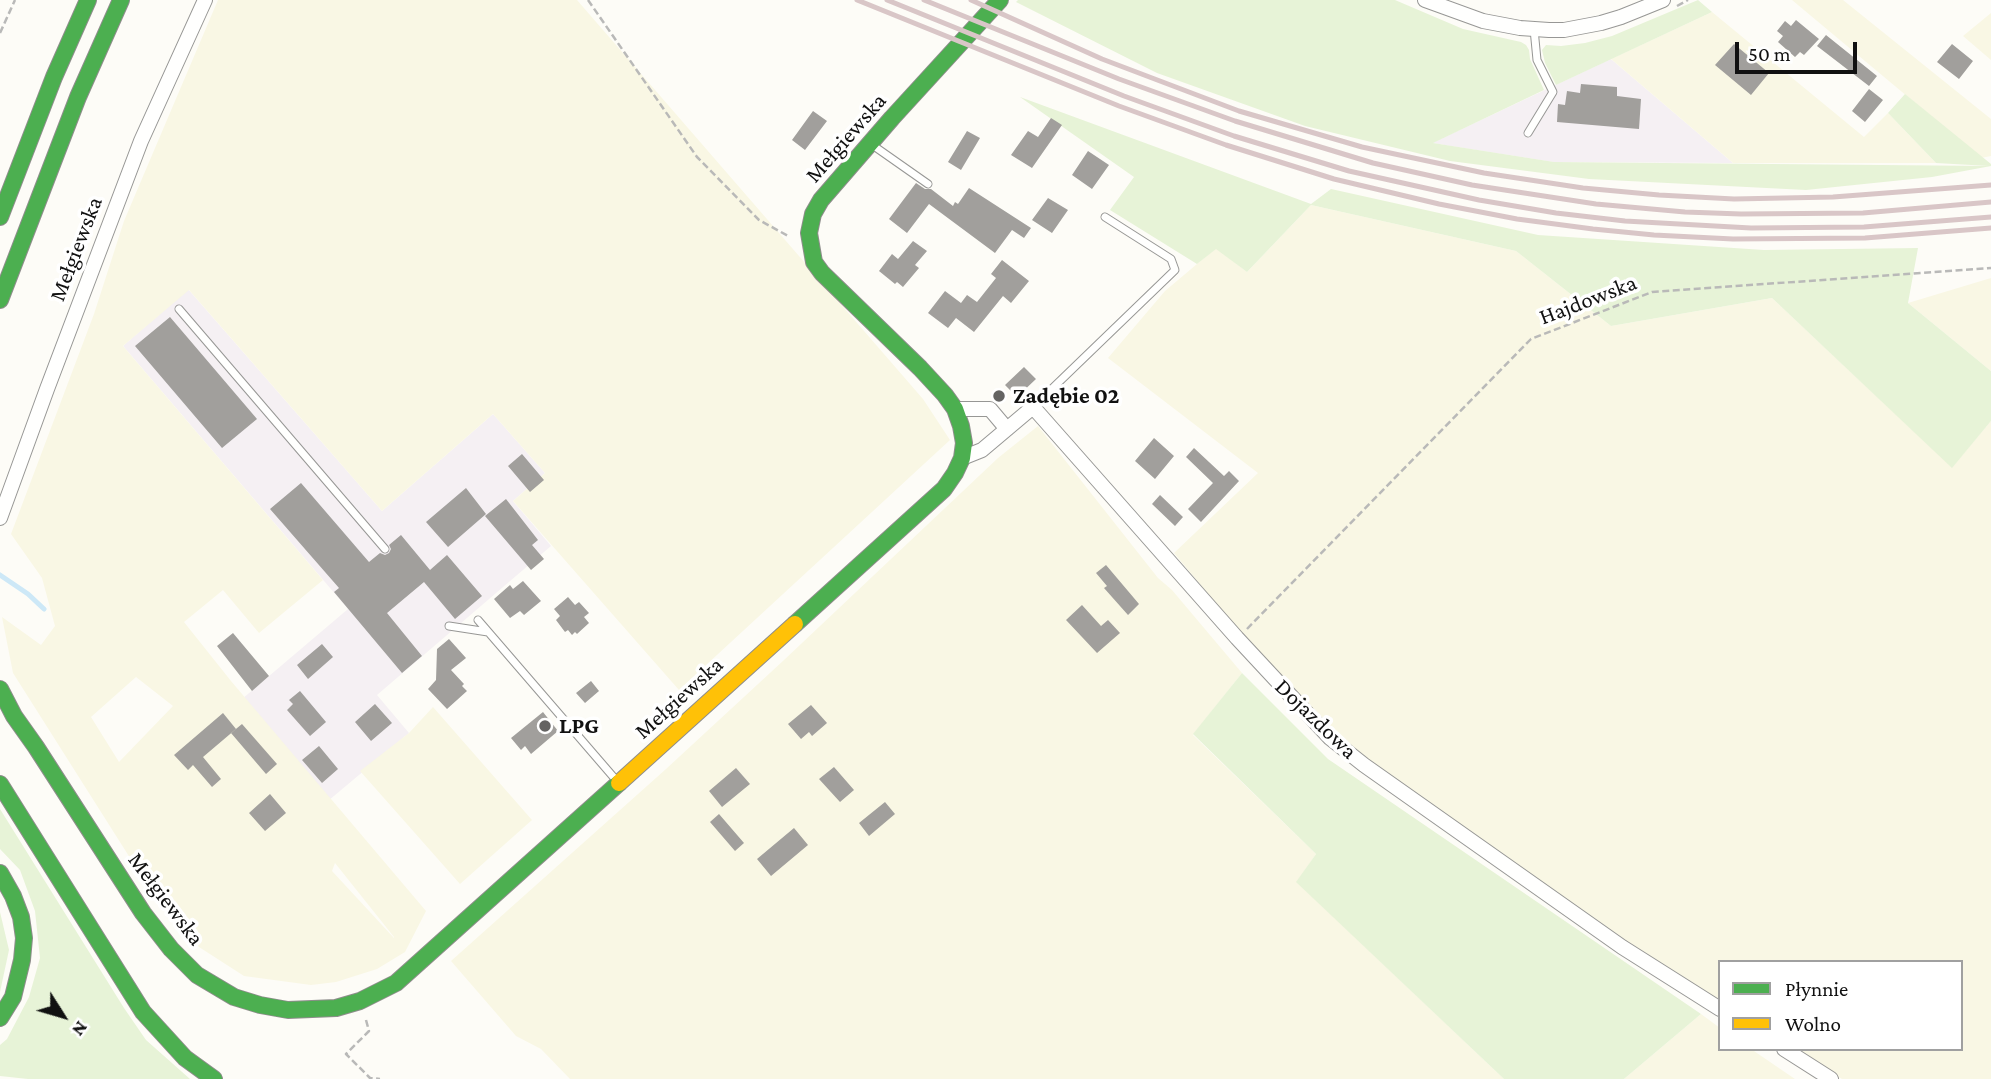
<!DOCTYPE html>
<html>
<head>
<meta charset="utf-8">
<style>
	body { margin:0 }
	#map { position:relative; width:1991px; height:1079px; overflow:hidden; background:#fdfcf7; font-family:"Crimson Pro",serif }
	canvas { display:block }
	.legend { position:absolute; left:1718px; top:960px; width:245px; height:91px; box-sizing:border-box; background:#fff; border:2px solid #a0a0a0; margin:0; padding:9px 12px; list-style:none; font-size:21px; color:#111 }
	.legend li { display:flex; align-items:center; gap:14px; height:35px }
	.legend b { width:35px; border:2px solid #a0a0a0 }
	.north { position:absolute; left:28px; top:981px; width:70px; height:70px; -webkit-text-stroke:5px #fff; paint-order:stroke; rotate:127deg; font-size:19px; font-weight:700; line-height:28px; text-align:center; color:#111 }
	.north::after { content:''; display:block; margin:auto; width:24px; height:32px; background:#111; clip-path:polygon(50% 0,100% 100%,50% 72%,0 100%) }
	.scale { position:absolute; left:1735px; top:42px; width:122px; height:32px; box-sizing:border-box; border:4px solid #111; border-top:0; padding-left:9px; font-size:21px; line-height:24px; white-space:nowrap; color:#111; -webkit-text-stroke:5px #fff; paint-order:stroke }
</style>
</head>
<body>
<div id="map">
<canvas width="1991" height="1079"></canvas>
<ul class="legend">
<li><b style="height:9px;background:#4caf50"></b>Płynnie</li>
<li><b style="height:9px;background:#ffc107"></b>Wolno</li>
</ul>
<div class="north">N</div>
<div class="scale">50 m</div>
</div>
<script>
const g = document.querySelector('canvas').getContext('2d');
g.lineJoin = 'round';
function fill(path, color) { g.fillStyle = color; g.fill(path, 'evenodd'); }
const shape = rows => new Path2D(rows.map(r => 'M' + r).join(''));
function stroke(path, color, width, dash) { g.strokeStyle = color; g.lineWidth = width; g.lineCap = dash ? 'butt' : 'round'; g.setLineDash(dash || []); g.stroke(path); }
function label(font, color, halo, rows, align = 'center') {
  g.font = font + ' "Crimson Pro",serif'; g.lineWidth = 7; g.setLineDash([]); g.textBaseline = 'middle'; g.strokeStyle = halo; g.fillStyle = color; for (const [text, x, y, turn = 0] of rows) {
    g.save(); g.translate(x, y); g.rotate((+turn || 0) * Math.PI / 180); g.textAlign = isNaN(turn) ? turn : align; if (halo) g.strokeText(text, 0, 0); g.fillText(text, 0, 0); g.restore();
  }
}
const industrial = shape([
	[1611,59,1733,163,1553,162,1432,143],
	[188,289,382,511,493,414,545,473,513,501,551,546,377,695,409,733,328,801,242,699,348,609,123,346]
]);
const farmland = shape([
	[218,0,577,0,923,399,950,440,679,690,513,501,545,473,493,414,382,511,189,290,123,346,323,580,259,633,223,590,184,622,231,681,426,911,405,952,377,969,336,982,311,985,244,976,199,947,144,880,13,673,2,617,41,645,55,626,42,578,11,534,94,314,124,221],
	[136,677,173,706,119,762,91,717],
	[335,863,394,937,394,938,332,871],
	[1792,0,1843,0,1991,119,1991,156,1981,158],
	[1712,12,1864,137,1888,113,1936,163,1733,163,1611,59],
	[1991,13,1991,60,1963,36],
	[1311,205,1516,251,1611,326,1772,298,1952,467,1991,421,1991,1079,1842,1079,1795,1049,1961,1049,1961,962,1720,962,1720,1001,1610,931,1342,743,1248,642,1174,553,1258,473,1108,358,1165,291,1216,248,1247,272],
	[1991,278,1991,371,1908,303],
	[1038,426,1158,578,1172,590,1242,673,1193,735,1316,854,1297,882,1504,1079,570,1079,541,1049,516,1036,451,961,666,769,784,660,998,458],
	[433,707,532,820,460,884,360,771,409,733],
	[1701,1014,1720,1028,1720,1049,1751,1049,1795,1079,1624,1079]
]);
const green = shape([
	[1018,0,1395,0,1463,29,1521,42,1526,45,1529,50,1530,59,1544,90,1433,143,1554,162,1989,166,1936,163,1888,113,1905,94,1991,164,1991,166,1932,177,1806,190,1589,179,1450,161,1305,126,1157,73,1016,2],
	[1698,0,1712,12,1556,85,1545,63,1542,50,1546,45,1561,46,1585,43,1612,36],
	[1020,97,1311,204,1331,189,1538,235,1764,250,1918,248,1908,303,1991,371,1991,421,1952,468,1772,298,1611,326,1516,251,1311,205,1247,272,1216,249,1197,264,1110,210,1134,177],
	[1242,673,1328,759,1701,1014,1624,1079,1504,1079,1296,882,1316,854,1193,734],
	[0,809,124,1008,146,1040,190,1079,28,1079,0,1076,0,1045,7,1039,29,997,40,958,35,911,20,870,0,849],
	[0,912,9,950,0,992]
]);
const stream = shape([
	[0,575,28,594,44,609]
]);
const building = shape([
	[1796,20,1819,39,1804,55,1800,52,1795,57,1778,42,1783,36,1777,31,1785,21,1791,26],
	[1826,35,1877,76,1869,86,1817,46],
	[1734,44,1769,73,1751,95,1715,65],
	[1952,44,1973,61,1959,79,1937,62],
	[1581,84,1617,87,1617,96,1641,99,1639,129,1557,122,1558,104,1565,105,1567,91,1580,93],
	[1869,89,1883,100,1865,122,1852,111],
	[813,111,827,121,805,150,792,140],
	[1051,118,1062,125,1032,168,1011,155,1028,131,1038,137],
	[967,131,980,138,961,170,948,162],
	[1088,151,1109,165,1092,189,1072,175],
	[916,183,925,189,931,189,953,206,955,202,958,204,969,188,1031,228,1024,238,1012,230,995,253,929,204,907,233,889,219],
	[1048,198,1068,210,1052,233,1032,220],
	[913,241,927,251,915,265,919,268,903,287,897,282,895,284,879,271,892,254,898,259],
	[1002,260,1029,281,1011,303,1003,296,974,332,956,318,948,328,928,313,945,291,961,303,967,295,977,302,996,278,991,274],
	[170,317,257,419,222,448,135,346],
	[1024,367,1036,379,1017,397,1005,385],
	[1154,438,1174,456,1155,479,1135,461],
	[1194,448,1224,476,1229,471,1239,481,1201,522,1188,509,1213,483,1186,457],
	[522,454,544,480,530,492,508,466],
	[301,483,369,562,380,553,385,555,389,553,391,549,389,545,401,535,430,570,447,555,482,596,455,619,424,582,387,613,422,656,402,673,334,592,339,588,270,509],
	[466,488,486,514,448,547,426,522],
	[1160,495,1183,517,1175,526,1152,504],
	[506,499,538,540,532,545,544,559,531,570,485,516],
	[1106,565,1139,604,1128,615,1104,588,1107,586,1096,573],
	[523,581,541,601,524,615,520,611,510,618,494,599,510,585,513,589],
	[568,597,575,605,579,602,589,613,584,617,589,623,577,634,575,632,572,635,568,630,565,632,556,620,560,616,554,609],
	[1082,605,1101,626,1108,620,1120,633,1097,653,1066,620],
	[233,633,269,676,252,691,217,646],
	[449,639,466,658,451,670,464,684,462,686,467,691,447,709,428,689,436,680,437,649],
	[322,644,333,657,308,679,297,665],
	[591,681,599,691,585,703,576,693],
	[300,691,326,722,310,736,287,710,293,704,289,700],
	[375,704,392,723,371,741,355,722],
	[811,705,827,723,812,736,809,732,801,739,788,724],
	[543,712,558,731,531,754,525,746,521,750,511,738],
	[223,713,236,729,203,757,221,779,212,787,193,765,188,770,174,755],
	[242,724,277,764,266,774,231,733],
	[319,746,338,769,322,783,302,760],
	[834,767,854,790,840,802,819,779],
	[736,768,750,784,722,807,709,791],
	[270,794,286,813,265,831,249,813],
	[885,802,895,814,869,836,859,823],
	[719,814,744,843,735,851,710,822],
	[794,828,808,845,771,876,757,859]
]);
const path = shape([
	[588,0,697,157,759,220,790,237],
	[1677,6,1688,0],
	[0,33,15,0],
	[1247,629,1531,339,1652,292,1991,268],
	[366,1020,369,1031,346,1054,370,1078,380,1079]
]);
const lane = shape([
	[1528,133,1553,92,1537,60,1534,29],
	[871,144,928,184],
	[179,309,385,549],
	[1033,407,1175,270,1171,259,1105,217],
	[478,620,616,780],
	[449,626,488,632]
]);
const street = shape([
	[1425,0,1483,21,1520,28,1549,30,1564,30,1601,23,1621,17,1663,0],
	[955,409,990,409,1006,428],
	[962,458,982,450,1033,407,1237,638,1330,738,1364,765,1622,947,1720,1009],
	[0,518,47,389,141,141,205,0],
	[1784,1049,1831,1079]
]);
const fast = shape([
	[0,217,54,77,88,0],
	[0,300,78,97,121,0],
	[795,624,944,489,955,473,962,458,964,443,961,426,955,409,945,395,920,368,822,273,814,262,809,233,813,214,821,200,892,118,1000,0],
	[0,689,14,716,36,747,143,913,171,949,197,975,234,997,260,1005,288,1010,336,1008,360,1001,396,983,619,783],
	[0,784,143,1012,185,1058,214,1079],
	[0,873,13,896,21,917,24,938,22,960,13,997,0,1018]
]);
const slow = shape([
	[619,783,795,624]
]);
const rail = shape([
	[857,0,1119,106,1226,145,1334,179,1439,204,1517,219,1593,229,1654,235,1733,239,1865,238,1991,228],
	[887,0,1124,96,1234,136,1349,171,1479,200,1556,213,1625,221,1751,228,1864,227,1991,217],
	[924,0,1119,79,1235,121,1373,163,1472,185,1596,204,1685,212,1741,214,1863,213,1991,202],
	[971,0,1102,59,1239,111,1362,147,1484,173,1583,188,1659,195,1734,199,1833,197,1991,185]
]);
const markers = [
	[999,396,7,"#646362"],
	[545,726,7,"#646362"]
];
const streetNames = [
	["Mełgiewska",846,138,-49],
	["Mełgiewska",76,249,-69],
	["Hajdowska",1588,300,-21],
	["Mełgiewska",679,698,-42],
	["Dojazdowa",1316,719,44],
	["Mełgiewska",166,899,53]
];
const poiNames = [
	["Zadębie 02",1013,396],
	["LPG",559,726]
];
fill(industrial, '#f5f0f3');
fill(farmland, '#f9f7e4');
fill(green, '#e7f3d7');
stroke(stream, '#cde8f7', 5);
fill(building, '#a19f9c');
stroke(lane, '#979795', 9);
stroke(street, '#979795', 16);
stroke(fast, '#8e8d8b', 18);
stroke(slow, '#8e8d8b', 18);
stroke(path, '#b9b9b8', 2.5, [7, 3.5]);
stroke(lane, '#fffffe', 7);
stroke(street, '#fffffe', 14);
stroke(fast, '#4caf50', 16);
stroke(slow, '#ffc107', 16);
stroke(rail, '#d9c6c7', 5);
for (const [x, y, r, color] of markers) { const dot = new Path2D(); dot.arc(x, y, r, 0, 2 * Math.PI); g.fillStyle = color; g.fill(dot); stroke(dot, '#fff', 2.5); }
label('23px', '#111', '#fff', streetNames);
label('bold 23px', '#111', '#fff', poiNames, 'left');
</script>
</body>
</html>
